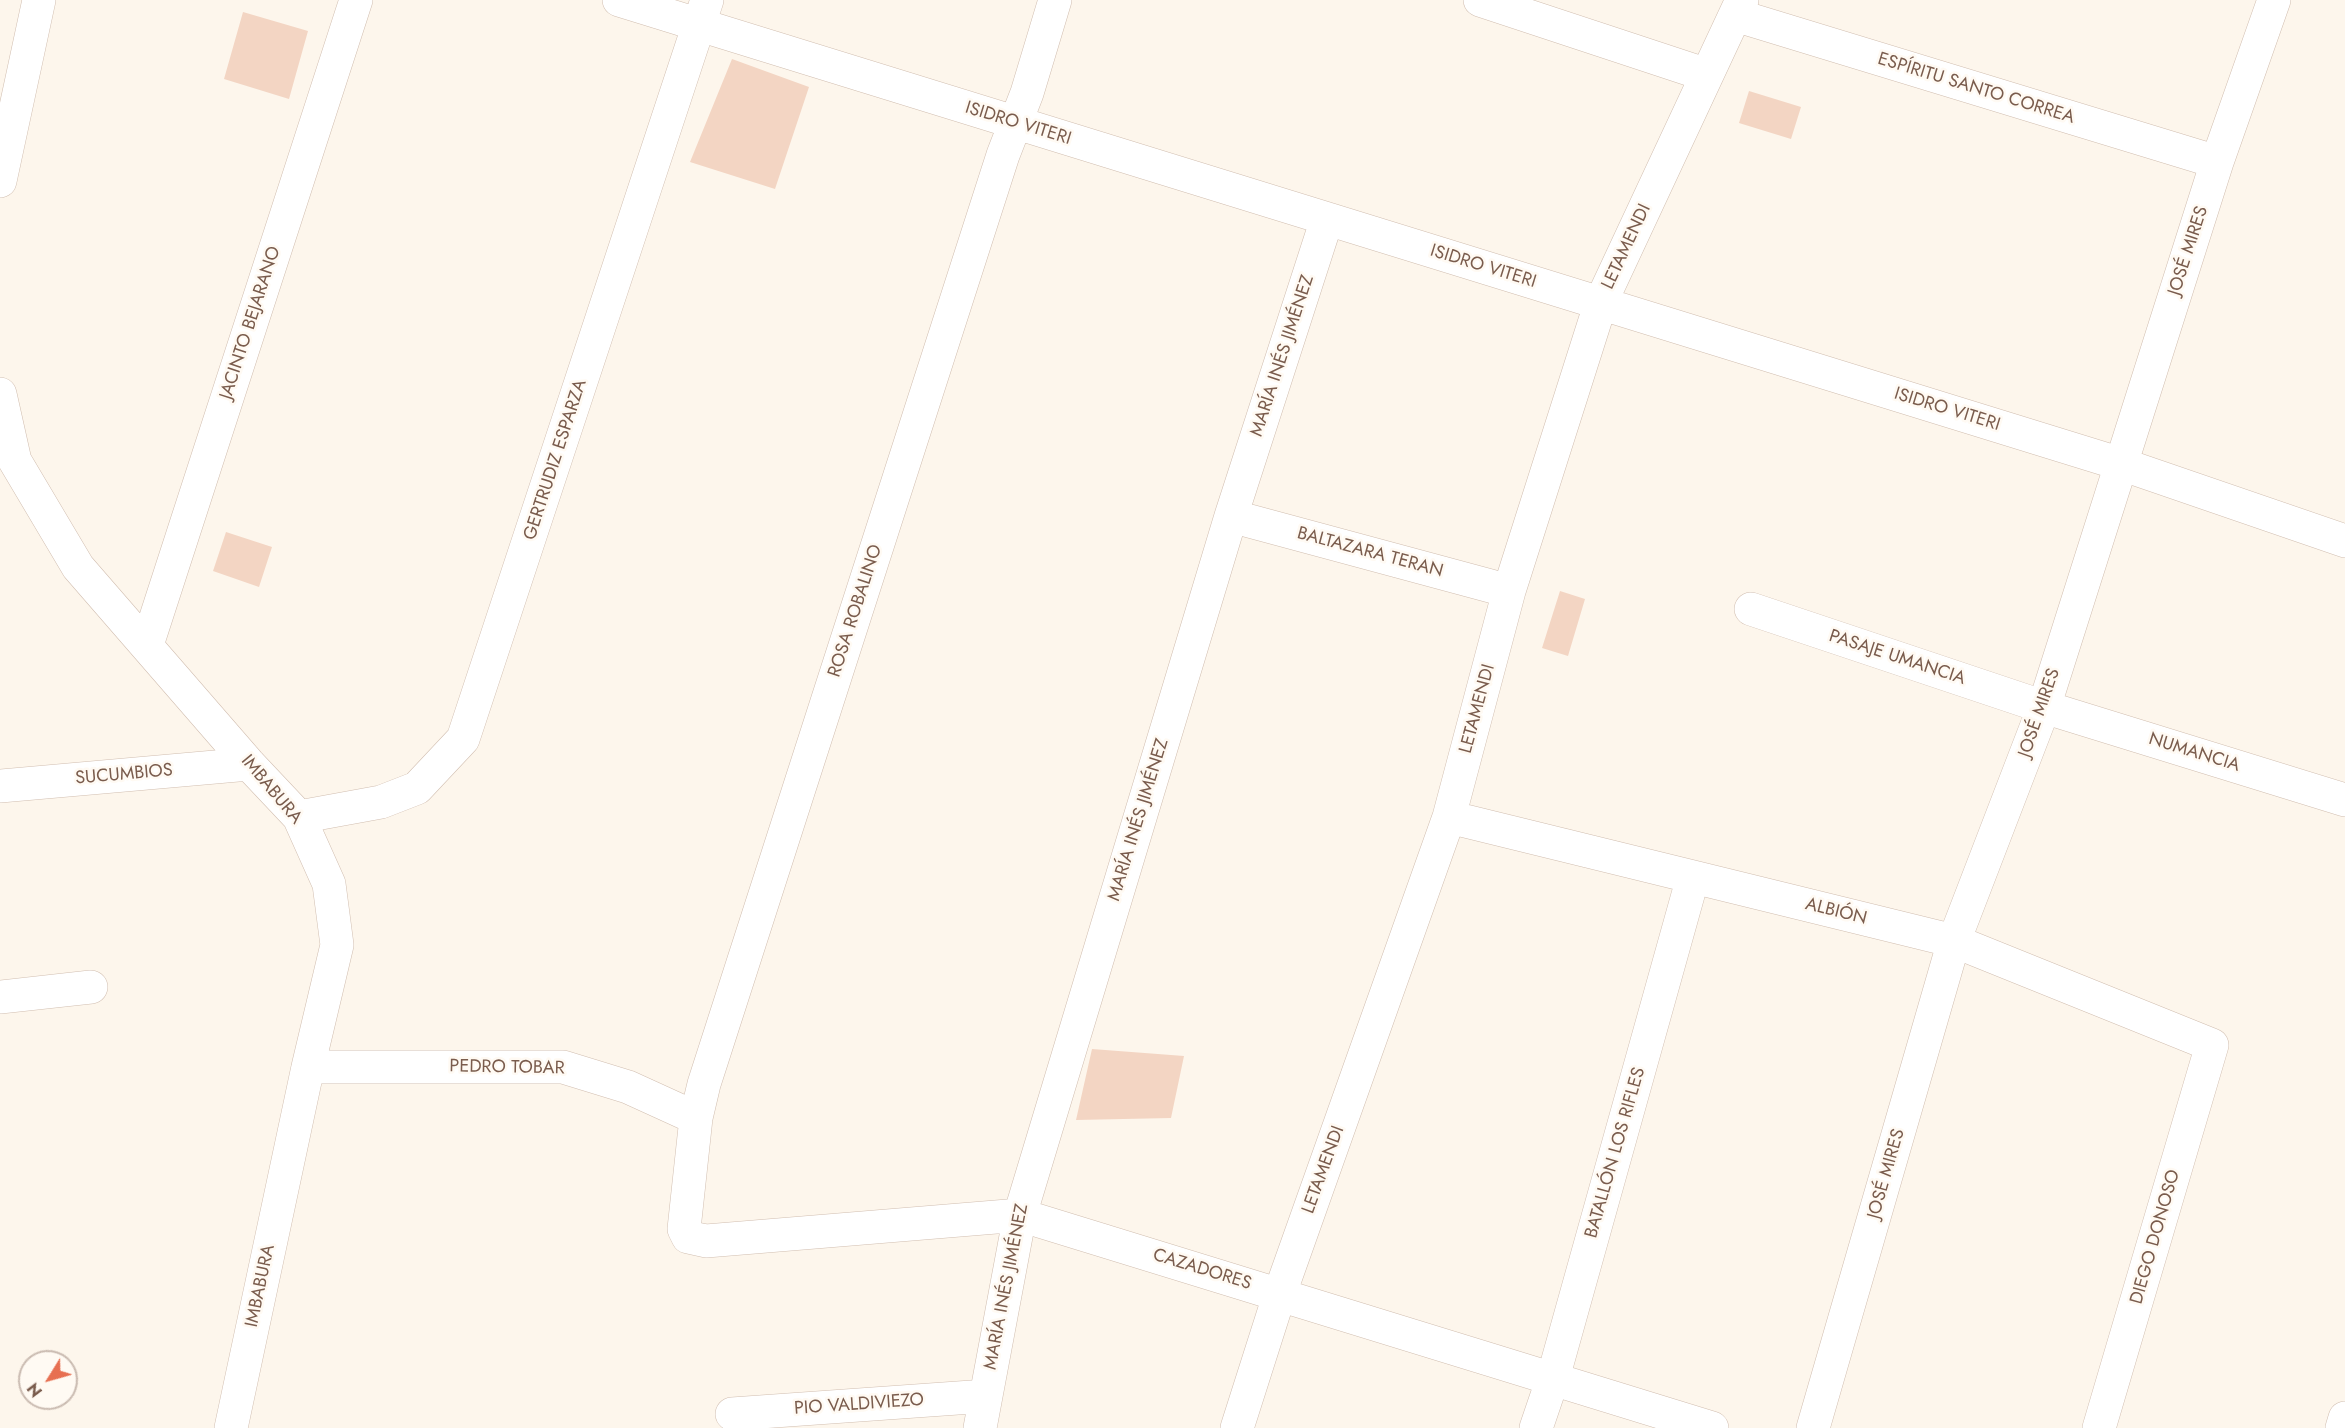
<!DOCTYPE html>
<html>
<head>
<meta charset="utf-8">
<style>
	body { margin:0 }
	#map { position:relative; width:2345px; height:1428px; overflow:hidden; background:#fdf6ec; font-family:Jost,sans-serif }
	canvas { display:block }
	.north { position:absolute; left:18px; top:1350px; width:60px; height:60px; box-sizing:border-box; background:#fffaf3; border:2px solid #cabbb1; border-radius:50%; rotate:233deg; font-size:16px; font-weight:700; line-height:24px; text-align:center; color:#7a5c4d }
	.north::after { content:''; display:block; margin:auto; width:21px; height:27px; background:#e76f51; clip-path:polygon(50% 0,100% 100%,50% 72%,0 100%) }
</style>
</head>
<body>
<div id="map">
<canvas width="2345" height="1428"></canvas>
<div class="north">N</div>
</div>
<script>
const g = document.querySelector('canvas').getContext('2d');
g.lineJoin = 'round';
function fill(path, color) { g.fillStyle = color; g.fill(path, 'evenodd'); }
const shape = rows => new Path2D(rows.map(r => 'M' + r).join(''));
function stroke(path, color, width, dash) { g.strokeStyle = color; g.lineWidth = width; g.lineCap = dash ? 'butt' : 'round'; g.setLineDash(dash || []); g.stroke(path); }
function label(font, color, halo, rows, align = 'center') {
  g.font = font + ' Jost,sans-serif'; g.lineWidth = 5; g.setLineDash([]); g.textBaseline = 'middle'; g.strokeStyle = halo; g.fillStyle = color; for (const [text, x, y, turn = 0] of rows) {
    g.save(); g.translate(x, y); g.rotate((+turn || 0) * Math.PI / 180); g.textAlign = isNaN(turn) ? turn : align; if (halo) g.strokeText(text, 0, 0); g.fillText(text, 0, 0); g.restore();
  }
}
const building = shape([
	[243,12,308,31,289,99,224,79],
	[732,59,809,87,775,189,690,162],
	[1749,91,1801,107,1791,139,1739,123],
	[226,532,272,547,259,587,213,571],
	[1560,591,1585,599,1568,656,1542,648],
	[1092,1049,1184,1056,1171,1118,1076,1120]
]);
const minor = shape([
	[619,0,2121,464,2345,541],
	[1055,0,1027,93,1003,155,704,1084,696,1118,684,1229,688,1237,706,1241,1020,1215,1712,1428],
	[1480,0,1707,75],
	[1735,15,2217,162],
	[0,181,39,0],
	[0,394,15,461,78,567,249,764,299,817,329,884,337,945,308,1067,231,1428],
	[1231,516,1509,591],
	[1751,609,2044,707,2345,800],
	[147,645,356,0],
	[0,786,249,764],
	[299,817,381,802,417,788,463,739,707,0],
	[1449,817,1954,941,2212,1045,2099,1428],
	[0,997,91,987],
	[308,1067,563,1067,628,1087,696,1118],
	[732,1414,986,1396],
	[980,1428,1020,1215,1231,516,1327,219],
	[1237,1428,1280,1293,1449,817,1509,591,1601,302,1742,0],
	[1536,1428,1553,1378,1693,877],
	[1813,1428,1954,941,2044,707,2217,162,2274,0],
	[2342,1428,2345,1418]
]);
const streetNames = [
	["ESPÍRITU SANTO CORREA",1976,89,17],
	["ISIDRO VITERI",1018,124,17],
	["LETAMENDI",1627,247,-65],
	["JOSÉ MIRES",2189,251,-72],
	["ISIDRO VITERI",1483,267,17],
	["JACINTO BEJARANO",251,323,-72],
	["MARÍA INÉS JIMÉNEZ",1283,356,-72],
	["ISIDRO VITERI",1947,410,17],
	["GERTRUDIZ ESPARZA",556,460,-72],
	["BALTAZARA TERAN",1370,553,15],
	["ROSA ROBALINO",856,611,-72],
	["PASAJE UMANCIA",1897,658,18],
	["LETAMENDI",1478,709,-75],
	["JOSÉ MIRES",2040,713,-71],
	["NUMANCIA",2194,753,17],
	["SUCUMBIOS",124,775,-5],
	["IMBABURA",271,790,50],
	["MARÍA INÉS JIMÉNEZ",1139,820,-73],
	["ALBIÓN",1836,912,14],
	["PEDRO TOBAR",507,1068,1],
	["BATALLÓN LOS RIFLES",1616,1153,-74],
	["LETAMENDI",1324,1170,-70],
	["JOSÉ MIRES",1887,1174,-74],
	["DIEGO DONOSO",2156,1237,-74],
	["CAZADORES",1202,1270,17],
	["IMBABURA",261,1286,-78],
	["MARÍA INÉS JIMÉNEZ",1007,1287,-79],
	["PIO VALDIVIEZO",859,1405,-4]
];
fill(building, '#f3d5c3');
stroke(minor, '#d1beb0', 34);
stroke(minor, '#fff', 33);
label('18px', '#7a5c4d', '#fffaf3', streetNames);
</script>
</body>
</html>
